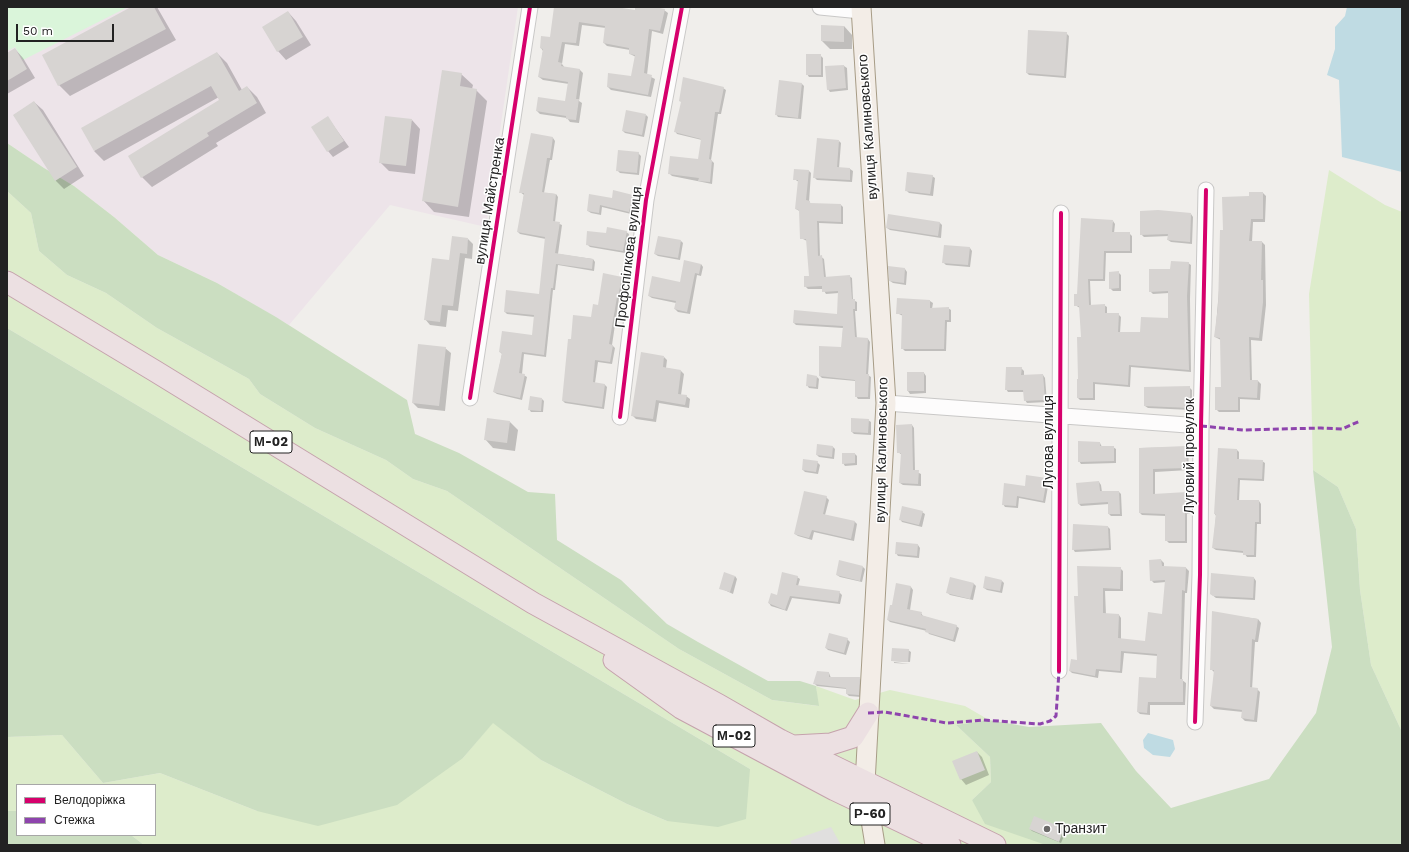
<!DOCTYPE html>
<html>
<head>
<meta charset="utf-8">
<style>
	body { margin:0 }
	#map { position:relative; width:1409px; height:852px; overflow:hidden; background:#f0eeeb; font-family:"Work Sans",sans-serif }
	canvas { display:block }
	.frame { position:absolute; inset:0; border:8px solid #222; pointer-events:none }
	.legend { position:absolute; left:16px; top:784px; width:140px; height:52px; box-sizing:border-box; background:#fff; border:1px solid #a7a7a7; margin:0; padding:5px 7px; list-style:none; font-size:12px; color:#222 }
	.legend li { display:flex; align-items:center; gap:8px; height:20px }
	.legend b { width:20px; border:1px solid #a7a7a7 }
	.scale { position:absolute; left:16px; top:24px; width:98px; height:18px; box-sizing:border-box; border:2px solid #222; border-top:0; padding-left:5px; font-size:12px; line-height:14px; white-space:nowrap; color:#222; -webkit-text-stroke:3px #fff; paint-order:stroke }
</style>
</head>
<body>
<div id="map">
<canvas width="1409" height="852"></canvas>
<div class="frame"></div>
<ul class="legend">
<li><b style="height:5px;background:#d6006c"></b>Велодоріжка</li>
<li><b style="height:5px;background:#8e44ad"></b>Стежка</li>
</ul>
<div class="scale">50 m</div>
</div>
<script>
const g = document.querySelector('canvas').getContext('2d');
g.lineJoin = 'round';
function fill(path, color) { g.fillStyle = color; g.fill(path, 'evenodd'); }
const shape = rows => new Path2D(rows.map(r => 'M' + r).join(''));
function stroke(path, color, width, dash) { g.strokeStyle = color; g.lineWidth = width; g.lineCap = dash ? 'butt' : 'round'; g.setLineDash(dash || []); g.stroke(path); }
function label(font, color, halo, rows, align = 'center') {
  g.font = font + ' "Work Sans",sans-serif'; g.lineWidth = 3; g.setLineDash([]); g.textBaseline = 'middle'; g.strokeStyle = halo; g.fillStyle = color; for (const [text, x, y, turn = 0] of rows) {
    g.save(); g.translate(x, y); g.rotate((+turn || 0) * Math.PI / 180); g.textAlign = isNaN(turn) ? turn : align; if (halo) g.strokeText(text, 0, 0); g.fillText(text, 0, 0); g.restore();
  }
}
const industrial = shape([
	[7,7,518,7,486,227,390,205,289,325,217,283,158,255,114,217,74,186,44,168,7,143]
]);
const grass = shape([
	[1329,170,1385,205,1402,212,1402,732,1371,665,1360,590,1356,529,1338,487,1313,470,1309,294],
	[7,191,31,213,39,251,67,275,106,293,157,328,249,379,260,394,315,428,386,460,413,479,447,491,679,649,772,700,818,706,816,686,855,700,890,690,965,706,989,720,956,725,990,757,991,782,972,800,1046,845,144,845,131,835,155,835,155,785,17,785,17,811,7,811,7,737,62,735,103,783,160,773,257,811,463,758,493,722,541,760,627,804,667,821,750,769,7,328]
]);
const forest = shape([
	[7,143,44,168,74,186,114,217,158,255,217,283,276,317,407,400,415,434,459,453,528,492,555,494,557,540,621,580,667,624,698,642,768,681,800,681,816,686,819,706,772,700,679,649,447,491,413,479,386,460,315,428,260,394,249,379,157,328,106,293,67,275,39,251,31,213,7,191],
	[7,328,750,769,746,819,718,827,667,821,627,804,541,760,493,723,463,758,397,805,318,826,257,811,160,773,103,783,62,735,7,737],
	[1313,470,1338,487,1356,529,1360,590,1371,665,1402,732,1402,845,1046,845,985,824,972,800,991,782,990,757,956,725,989,720,1029,727,1101,723,1136,771,1171,808,1269,779,1316,713,1332,647],
	[7,811,17,811,17,835,131,835,144,845,7,845]
]);
const park = shape([
	[7,7,128,7,23,60,15,47,7,51]
]);
const parking = shape([
	[831,827,841,845,792,845,790,841]
]);
const water = shape([
	[1347,7,1402,7,1402,172,1342,157,1339,80,1327,75,1335,49,1335,27,1345,16],
	[1148,733,1173,740,1175,749,1170,757,1153,755,1144,748,1143,740]
]);
const shadow = shape([
	[133,7,157,7,176,40,70,96,59,85],
	[555,7,606,7,636,11,636,7,650,7,664,10,668,13,663,34,652,31,647,75,655,79,651,97,611,90,608,87,632,77,636,57,630,54,630,50,607,46,604,43,606,28,582,25,579,46,565,44,562,64,565,68,580,70,583,73,579,101,582,103,579,123,570,122,567,118,540,114,537,111,566,102,569,84,543,80,539,77,543,51,541,48,551,39],
	[288,12,296,21,311,45,286,60,278,51],
	[844,26,852,35,852,49,830,49,822,41],
	[1066,33,1069,36,1066,78,1029,75,1027,73],
	[15,49,23,58,35,78,7,94,7,54],
	[217,53,227,63,242,90,247,87,257,97,266,113,216,143,218,146,152,187,142,177,221,100,219,97,104,161,94,151],
	[820,55,823,58,823,77,809,77,807,74],
	[844,66,847,68,848,90,830,92,828,89,826,67],
	[461,74,473,85,472,89,476,90,487,101,469,217,434,212,423,200],
	[780,81,802,84,804,86,801,119,778,117,776,114],
	[723,88,726,90,721,114,718,114,711,160,714,163,712,184,672,176,669,173,699,160,702,140,677,134,675,131],
	[34,102,43,110,84,176,64,189,56,181,14,115],
	[646,115,648,117,644,137,625,133,623,131],
	[328,118,349,147,333,157,328,151],
	[412,120,420,129,415,174,389,171,380,162],
	[532,134,553,138,555,141,552,160,550,160,544,193,556,194,558,197,555,222,562,225,558,254,593,259,595,262,594,271,558,265,555,290,553,290,546,357,524,354,522,374,527,377,522,400,497,394,494,392,502,354,500,352,533,336,535,317,507,314,505,312,540,295,546,239,520,234,518,232,524,195,520,192],
	[839,141,841,143,839,168,850,169,853,171,852,182,817,180,814,177],
	[638,153,641,156,639,175,620,173,617,170],
	[809,171,811,173,809,202,812,204,841,205,843,207,843,224,819,223,820,256,824,259,826,278,849,276,852,278,853,300,857,302,857,311,855,311,857,339,868,339,870,342,868,375,871,377,870,399,858,399,856,396,856,381,822,378,820,376,842,348,843,328,796,325,794,323,838,315,839,293,826,294,823,289,808,289,805,286,810,277,807,241,801,238,801,212,796,209,799,182,794,179],
	[932,176,935,178,933,196,909,193,907,191],
	[1263,193,1266,196,1265,222,1253,222,1252,242,1262,242,1265,245,1266,305,1262,341,1251,340,1252,381,1258,381,1261,384,1260,400,1240,399,1240,412,1219,412,1216,409,1222,388,1221,340,1215,337,1224,231,1250,197],
	[590,196,612,199,632,196,635,198,631,214,602,207,601,215,591,213,588,211],
	[1191,214,1193,217,1192,244,1171,242,1168,240,1169,236,1144,237,1141,234],
	[1113,221,1115,224,1114,233,1129,233,1132,236,1132,253,1106,253,1105,281,1090,281,1091,306,1104,305,1107,307,1107,314,1118,314,1121,317,1120,333,1141,333,1169,319,1169,293,1153,294,1150,291,1171,270,1188,263,1191,265,1190,299,1191,372,1131,367,1130,387,1095,384,1095,400,1080,400,1078,398,1082,338,1080,308,1075,305],
	[940,223,942,225,941,238,890,230,887,228],
	[626,232,629,234,625,253,590,247,587,244,607,234],
	[468,239,473,244,472,259,465,258,458,311,448,310,446,327,430,325,425,319,450,261],
	[681,241,683,243,680,260,658,256,655,254],
	[970,248,972,251,970,267,946,265,943,262],
	[701,264,703,267,701,276,697,275,690,314,678,312,675,309,676,303,652,298,649,296,680,283],
	[889,268,905,269,907,272,906,285,893,283,890,281],
	[1118,272,1121,275,1121,291,1113,291,1110,288],
	[622,277,624,280,621,299,619,298,612,345,615,348,612,364,598,362,595,383,605,385,607,387,604,409,565,403,563,401,572,340,592,318,599,306],
	[898,299,930,301,933,303,932,309,948,308,951,310,951,322,947,322,946,351,905,351,902,348,903,316,897,313],
	[445,348,451,353,445,411,418,408,413,403],
	[664,357,667,360,666,368,681,371,684,374,681,395,686,396,690,399,689,408,659,403,656,422,636,419,632,415],
	[1021,368,1024,371,1024,376,1043,375,1045,378,1047,402,1027,403,1025,400,1025,392,1008,392,1006,389],
	[908,373,924,373,926,376,926,393,910,394,908,391],
	[817,377,819,379,818,389,809,388,807,385],
	[1189,387,1192,390,1192,410,1148,408,1145,406],
	[542,399,544,401,543,412,531,412,529,409],
	[868,420,871,422,871,435,854,434,852,432],
	[510,422,518,430,515,451,493,448,485,439],
	[912,425,914,428,915,471,921,474,921,486,903,485,900,483,902,455,898,452],
	[1079,442,1100,443,1102,447,1113,447,1116,449,1116,463,1081,464,1079,461],
	[833,447,835,449,834,459,819,457,817,455],
	[1186,447,1188,449,1189,470,1155,472,1155,495,1187,493,1189,496,1190,514,1187,514,1187,543,1169,543,1166,540,1166,516,1142,515,1140,513,1140,448],
	[1237,450,1239,452,1239,460,1262,461,1265,463,1264,481,1240,480,1239,501,1259,501,1261,504,1261,524,1257,524,1256,557,1247,557,1244,553,1216,550,1213,548,1216,516,1215,514],
	[855,454,857,456,857,465,845,466,843,463],
	[817,462,820,465,818,474,805,472,803,470],
	[1046,479,1049,481,1045,503,1019,498,1018,508,1005,507,1003,504,1026,487],
	[1099,482,1101,485,1102,492,1119,492,1121,494,1122,516,1111,516,1109,514,1109,504,1081,506,1079,504],
	[826,497,829,500,825,515,855,522,857,524,854,541,814,532,812,540,798,536,795,534],
	[922,512,925,514,922,527,902,522,900,519],
	[1108,527,1110,529,1111,550,1075,552,1073,549],
	[918,545,920,548,919,558,898,556,896,553],
	[1161,560,1164,563,1164,567,1186,568,1189,571,1187,593,1185,593,1182,680,1186,683,1185,705,1150,705,1150,715,1140,714,1138,712,1157,679,1158,656,1124,653,1122,673,1099,671,1098,678,1072,673,1070,671,1078,662,1079,597,1120,568,1123,571,1123,591,1105,591,1106,615,1119,615,1121,618,1121,639,1146,642,1163,615,1166,582,1154,583,1151,580],
	[863,567,865,569,862,582,840,577,837,575],
	[735,576,737,579,733,594,720,588],
	[797,577,800,579,798,586,839,592,842,595,840,604,792,598,787,611,771,606,769,603],
	[951,578,974,584,976,586,973,600,950,595,947,592],
	[1254,578,1256,581,1255,600,1216,598,1211,594],
	[1002,581,1004,583,1002,593,987,590,984,588],
	[897,585,911,587,913,590,910,610,921,613,923,616,956,626,959,628,955,642,929,634,927,631,890,622,888,620,893,606],
	[1213,613,1258,619,1261,623,1258,642,1255,642,1252,689,1257,689,1260,692,1257,722,1245,721,1242,718,1243,712,1214,709,1211,706,1215,673,1211,669],
	[847,639,850,642,846,655,828,650,826,648],
	[908,650,911,652,910,662,892,661],
	[894,662,910,664,894,663],
	[829,673,831,678,859,678,862,681,861,697,849,696,847,694,847,689,817,686,814,683],
	[977,752,982,757,989,775,966,785,961,779],
	[1035,817,1064,829,1066,831,1061,843,1032,831,1030,829]
]);
const building = shape([
	[131,7,154,7,166,29,58,86,42,55],
	[554,7,616,7,635,10,635,7,655,7,665,9,660,31,649,29,644,73,652,75,648,95,607,87,608,73,631,76,635,55,629,54,629,48,603,43,605,26,579,22,576,43,562,42,558,62,562,63,561,66,580,69,576,99,579,99,576,120,566,119,566,116,536,111,538,97,565,101,568,82,538,77,543,49,540,48,541,36,550,37],
	[288,11,303,37,277,52,262,27],
	[821,25,844,26,844,42,821,41],
	[1028,30,1067,32,1064,76,1026,73],
	[15,48,27,69,7,81,7,53],
	[217,52,239,91,247,86,257,103,207,133,209,136,141,178,128,156,219,100,211,86,94,151,81,128],
	[806,54,821,54,821,75,806,75],
	[844,65,846,88,827,90,825,66],
	[442,70,462,73,460,86,477,89,458,207,422,201],
	[683,77,724,87,719,112,715,112,709,159,712,160,710,182,698,181,699,178,668,174,670,156,698,159,701,139,674,132,681,102,679,101],
	[779,80,802,83,798,118,775,115],
	[34,101,77,167,55,181,13,115],
	[626,110,646,114,642,135,622,131],
	[328,116,344,141,327,152,311,127],
	[385,116,412,119,406,166,379,163],
	[531,133,553,137,550,158,547,158,542,192,556,194,553,221,560,222,555,253,593,259,592,269,556,264,553,288,551,288,544,355,522,352,519,373,525,374,520,398,493,392,502,353,499,352,502,331,532,335,534,315,504,312,506,290,539,294,545,237,517,232,524,193,519,193],
	[817,138,839,140,837,167,850,168,850,180,813,178],
	[618,150,639,152,637,173,616,171],
	[794,169,809,170,806,200,810,201,810,203,841,204,841,222,817,221,818,256,822,255,824,277,850,275,852,299,855,299,855,309,853,309,855,337,868,338,866,374,869,374,868,397,855,397,855,380,819,376,819,346,841,347,843,326,793,323,794,310,837,314,838,291,822,292,822,286,804,287,804,276,809,276,806,239,800,239,799,210,795,209,798,180,793,180],
	[907,172,933,175,930,194,905,191],
	[613,190,633,195,629,212,600,205,599,213,587,211,589,194,612,198],
	[1249,192,1263,192,1263,219,1251,219,1249,241,1262,241,1261,280,1263,280,1263,302,1259,338,1249,337,1250,380,1258,380,1257,398,1238,397,1238,410,1215,410,1215,387,1221,387,1220,338,1214,337,1218,307,1220,230,1223,230,1222,197,1249,196],
	[1158,210,1191,213,1190,242,1167,240,1168,234,1140,235,1140,211],
	[888,214,940,222,938,236,886,228],
	[1081,218,1113,220,1112,232,1130,232,1130,251,1104,251,1103,279,1088,279,1089,305,1105,304,1105,313,1119,313,1118,332,1140,332,1141,317,1168,318,1168,291,1149,292,1149,269,1170,269,1171,261,1189,262,1187,296,1189,370,1129,365,1128,385,1093,382,1093,398,1077,398,1077,379,1078,379,1077,337,1081,337,1079,306,1074,306,1074,294,1077,294],
	[607,227,627,231,623,251,586,245,587,231,606,233],
	[452,236,468,238,467,254,460,253,453,306,442,305,440,322,424,320,432,258,449,260],
	[658,236,681,240,678,258,654,254],
	[944,245,970,247,968,265,942,263],
	[684,260,701,264,699,274,695,273,687,312,674,309,676,301,648,296,652,276,680,282],
	[888,266,905,268,904,283,889,281],
	[1119,271,1119,288,1109,289,1109,272],
	[603,273,622,277,618,297,617,297,609,344,613,345,610,362,595,360,593,382,605,384,602,407,562,401,568,339,571,339,573,315,591,317,593,304,598,305],
	[897,298,930,300,930,308,949,307,949,320,945,320,944,349,901,349,902,314,896,314],
	[418,344,446,347,439,406,412,403],
	[641,352,664,356,663,367,681,370,678,394,687,395,685,405,656,400,653,419,631,416],
	[1006,367,1022,367,1021,375,1043,374,1045,400,1024,401,1023,390,1005,390],
	[907,372,924,372,924,391,907,391],
	[807,374,817,376,816,387,806,386],
	[1190,386,1190,408,1144,406,1144,387],
	[530,396,542,398,541,411,528,410],
	[487,418,510,421,507,443,484,440],
	[851,418,869,419,868,433,851,432],
	[912,424,913,470,919,470,918,484,899,483,901,453,897,453,896,425],
	[1078,441,1100,442,1100,446,1114,446,1114,461,1078,462],
	[817,444,833,446,832,457,816,455],
	[1186,446,1187,468,1153,469,1153,494,1187,492,1188,512,1185,512,1185,541,1165,541,1165,514,1139,513,1139,448],
	[1218,448,1237,449,1237,459,1263,460,1262,479,1238,478,1237,500,1259,500,1259,522,1255,522,1254,555,1243,555,1243,551,1212,548,1216,514,1214,514],
	[842,453,855,453,855,463,842,464],
	[803,459,818,461,816,472,802,470],
	[1026,475,1047,478,1043,501,1017,496,1016,506,1002,505,1004,483,1025,486],
	[1099,481,1100,491,1119,491,1120,514,1108,514,1108,502,1078,504,1076,483],
	[804,491,827,496,823,514,855,521,851,539,812,530,809,538,794,534],
	[902,506,923,511,919,525,899,520],
	[1073,524,1108,526,1109,548,1072,550],
	[896,542,918,544,917,556,895,554],
	[1161,559,1162,566,1186,567,1185,591,1182,590,1180,679,1183,679,1183,702,1148,702,1147,713,1137,712,1139,677,1156,678,1157,654,1121,651,1120,671,1096,669,1095,676,1069,671,1071,659,1077,660,1074,596,1078,596,1077,566,1121,567,1120,589,1103,588,1103,613,1119,614,1118,638,1145,641,1148,612,1162,614,1165,580,1150,581,1149,560],
	[839,560,863,566,860,581,836,575],
	[724,572,735,576,730,592,719,589],
	[782,572,798,576,796,585,840,591,838,602,790,596,785,610,768,603,771,593,777,595],
	[1211,573,1254,577,1253,598,1213,596,1210,594],
	[985,576,1002,580,1000,591,983,588],
	[950,577,974,583,970,599,946,593],
	[896,583,911,586,907,609,922,612,921,615,957,625,953,640,925,632,926,629,887,620,890,605,892,605],
	[1212,611,1258,619,1255,640,1252,639,1250,687,1258,688,1254,720,1241,718,1242,710,1210,706,1214,670,1210,670],
	[829,633,848,638,844,653,825,648],
	[892,648,909,649,908,662,891,661],
	[817,671,829,672,829,677,860,677,859,695,846,694,846,688,813,684],
	[977,751,985,770,960,780,952,761],
	[1034,816,1064,828,1059,842,1029,829]
]);
const minor = shape([
	[820,7,861,11],
	[470,398,530,7],
	[886,403,1201,426],
	[620,417,646,200,682,7],
	[1059,671,1061,213],
	[1195,722,1200,575,1201,426,1206,190]
]);
const major = shape([
	[861,7,886,403,865,783,875,845]
]);
const highway = shape([
	[7,282,155,371,533,603,719,705,780,740,995,845],
	[614,660,681,708,835,790,950,845],
	[794,746,831,744,853,737,868,713]
]);
const quiet = shape([
	[1201,426,1243,430,1321,428,1342,429,1360,421],
	[868,713,885,712,947,723,983,720,1040,724,1050,721,1056,716,1059,671]
]);
const cycleway = shape([
	[470,398,530,7],
	[620,417,646,200,682,7],
	[1059,671,1061,213],
	[1195,722,1200,575,1201,426,1206,190]
]);
const markers = [
	[1047,829,4,"#6a6968"]
];
const shields = [
	[271,442,42],
	[734,736,42],
	[870,814,40]
];
const shieldNames = [
	["М-02",271,442],
	["М-02",734,736],
	["Р-60",870,814]
];
const streetNames = [
	["вулиця Калиновського",868,127,-94],
	["вулиця Майстренка",490,201,-81],
	["Профспілкова вулиця",629,257,-83],
	["Лугова вулиця",1049,442,-90],
	["вулиця Калиновського",882,450,-89],
	["Луговий провулок",1190,456,-90]
];
const poiNames = [
	["Транзит",1055,829]
];
fill(industrial, '#ede4e9');
fill(grass, '#ddeccb');
fill(forest, '#cbdec1');
fill(park, '#daf5da');
fill(parking, '#e0dfde');
fill(water, '#bfdbe3');
fill(shadow, '#0003');
fill(building, '#d7d4d2');
stroke(minor, '#c9c8c7', 17);
stroke(major, '#a79c86', 21);
stroke(highway, '#c5a2ac', 23);
stroke(minor, '#fdfcfc', 15);
stroke(major, '#f3ede7', 19);
stroke(highway, '#ece0e2', 21);
stroke(quiet, '#8e44ad', 3, [6, 3]);
stroke(cycleway, '#d6006c', 4);
for (const [x, y, r, color] of markers) { const dot = new Path2D(); dot.arc(x, y, r, 0, 2 * Math.PI); g.fillStyle = color; g.fill(dot); stroke(dot, '#fff', 1.5); }
for (const [x, y, w] of shields) { const box = new Path2D(); box.roundRect(x - w / 2, y - 11, w, 22, 3); g.fillStyle = '#fff'; g.fill(box); stroke(box, '#222', 1); }
label('bold 13px', '#222', null, shieldNames);
label('14px', '#222', '#fff', streetNames);
label('14px', '#222', '#fff', poiNames, 'left');
</script>
</body>
</html>
